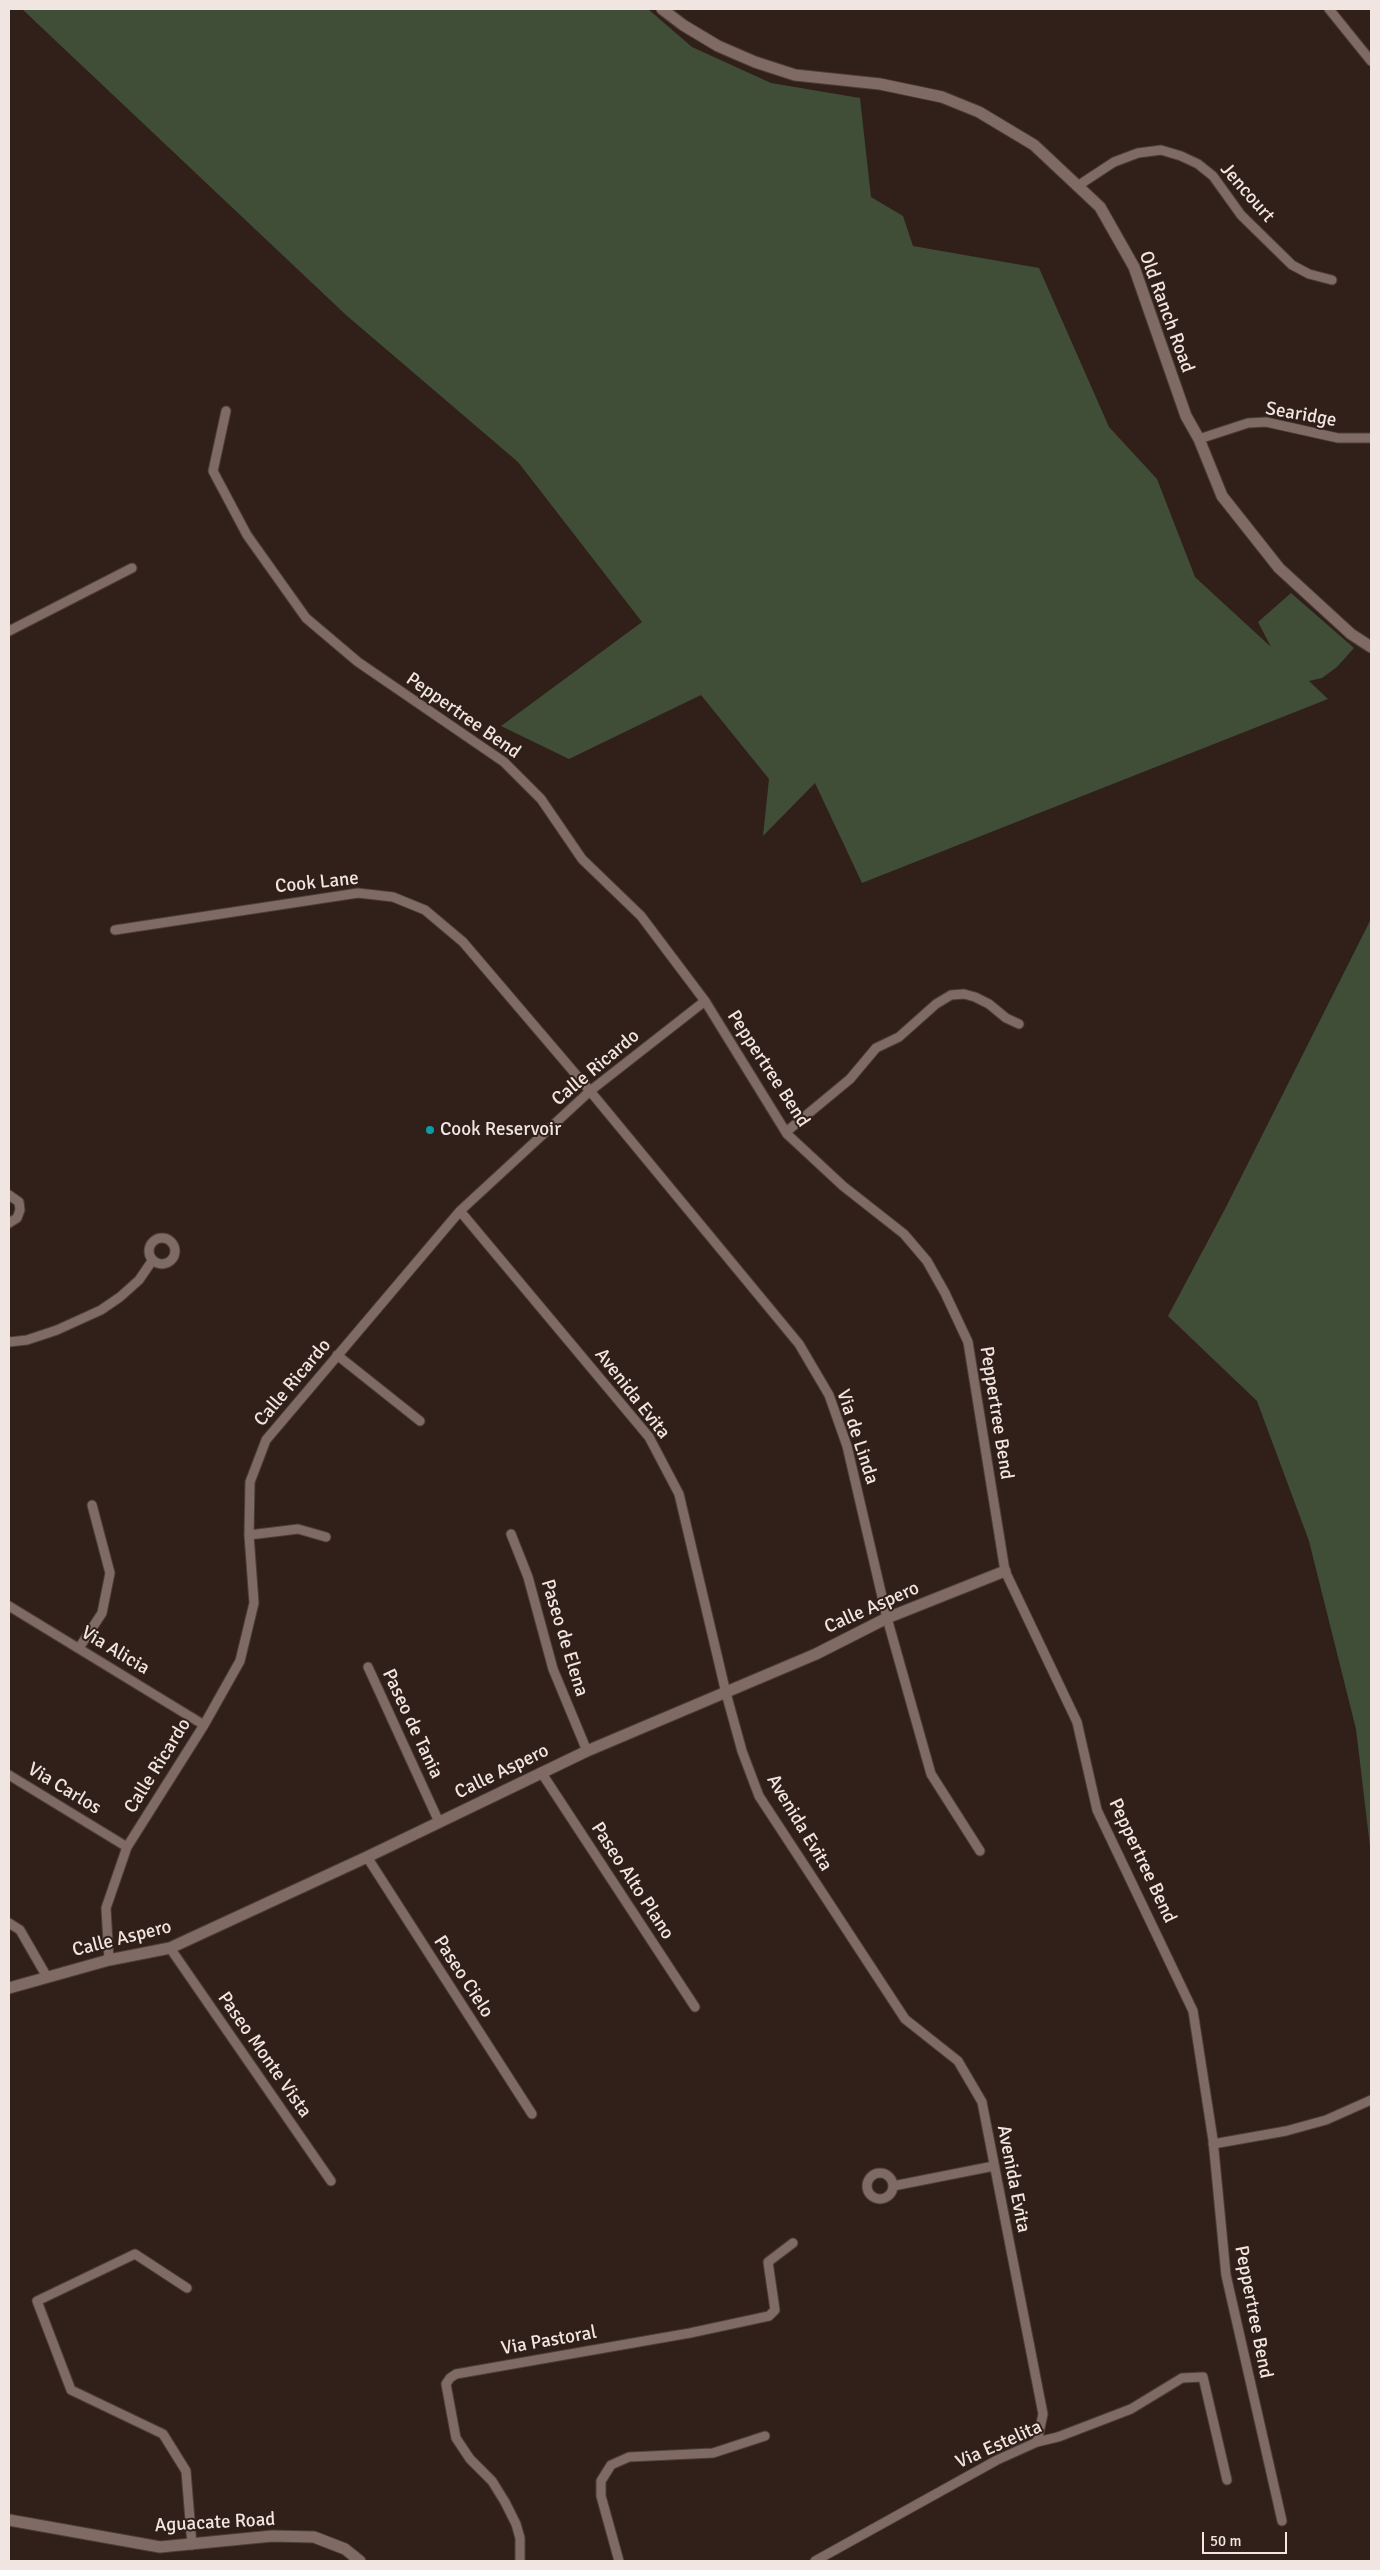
<!DOCTYPE html>
<html>
<head>
<meta charset="utf-8">
<style>
	body { margin:0 }
	#map { position:relative; width:1380px; height:2570px; overflow:hidden; background:#302019; font-family:Signika,sans-serif }
	canvas { display:block }
	.frame { position:absolute; inset:0; border:10px solid #f1e5e1; pointer-events:none }
	.scale { position:absolute; left:1202px; top:2532px; width:85px; height:22px; box-sizing:border-box; border:2px solid #f1e5e1; border-top:0; padding-left:6px; font-size:15px; line-height:18px; white-space:nowrap; color:#f1e5e1; -webkit-text-stroke:4px #302019; paint-order:stroke }
</style>
</head>
<body>
<div id="map">
<canvas width="1380" height="2570"></canvas>
<div class="frame"></div>
<div class="scale">50 m</div>
</div>
<script>
const g = document.querySelector('canvas').getContext('2d');
g.lineJoin = 'round';
function fill(path, color) { g.fillStyle = color; g.fill(path, 'evenodd'); }
const shape = rows => new Path2D(rows.map(r => 'M' + r).join(''));
function stroke(path, color, width, dash) { g.strokeStyle = color; g.lineWidth = width; g.lineCap = dash ? 'butt' : 'round'; g.setLineDash(dash || []); g.stroke(path); }
function label(font, color, halo, rows, align = 'center') {
  g.font = font + ' Signika,sans-serif'; g.lineWidth = 4; g.setLineDash([]); g.textBaseline = 'middle'; g.strokeStyle = halo; g.fillStyle = color; for (const [text, x, y, turn = 0] of rows) {
    g.save(); g.translate(x, y); g.rotate((+turn || 0) * Math.PI / 180); g.textAlign = isNaN(turn) ? turn : align; if (halo) g.strokeText(text, 0, 0); g.fillText(text, 0, 0); g.restore();
  }
}
const green = shape([
	[22,9,648,9,692,47,771,83,860,98,871,197,903,216,913,246,1039,268,1109,427,1157,479,1195,577,1271,647,1258,622,1291,593,1354,648,1337,667,1322,678,1309,681,1328,699,862,883,815,783,763,836,769,779,701,695,569,759,501,726,642,622,518,462,346,315],
	[1371,919,1371,1855,1356,1729,1309,1541,1257,1401,1168,1316,1225,1209]
]);
const minor = shape([
	[1329,9,1371,61],
	[1079,185,1114,162,1138,153,1161,150,1181,156,1198,164,1213,176,1241,215,1292,265,1309,274,1332,280],
	[226,411,213,471,247,535,306,618,358,662,504,762,541,799,582,859,641,916,705,1001,787,1134,843,1186,904,1234,927,1261,945,1293,968,1342,1005,1571,1077,1722,1097,1810,1193,2011,1213,2140,1226,2275,1282,2521],
	[1199,439,1248,423,1266,422,1338,438,1371,438],
	[9,631,132,568],
	[115,930,358,893,393,897,425,910,463,942,590,1091,799,1344,829,1395,847,1446,887,1618,931,1774,980,1851],
	[786,1132,850,1079,876,1048,899,1037,936,1004,951,995,964,994,975,997,989,1004,1006,1018,1019,1024],
	[9,1195,19,1202,20,1210,17,1218,9,1223],
	[460,1211,649,1437,679,1494,726,1693,742,1751,759,1796,905,2019,958,2061,982,2102,1043,2414,1037,2442],
	'149 1251a13 13 0 1 1 26 0a13 13 0 1 1-26 0Z',
	[9,1342,27,1340,57,1330,101,1310,120,1297,139,1280,152,1261],
	[337,1355,420,1421],
	[511,1534,528,1577,553,1669,587,1751],
	[249,1535,298,1529,326,1537],
	[9,1606,204,1725],
	[79,1648,102,1613,110,1573,92,1505],
	[368,1667,439,1822],
	[541,1772,695,2007],
	[9,1775,127,1847],
	[367,1857,532,2114],
	[9,1923,20,1930,47,1977],
	[170,1948,331,2181],
	[109,1960,106,1908,127,1847,204,1725,240,1661,254,1603,249,1535,250,1482,266,1440,460,1211,590,1091,705,1001],
	[1213,2144,1286,2131,1326,2120,1371,2100],
	'867 2186a13 13 0 1 1 26 0a13 13 0 1 1-26 0Z',
	[893,2186,994,2166],
	[187,2288,135,2254,37,2301,71,2390,163,2434,186,2471,192,2545],
	[520,2561,520,2538,516,2524,505,2502,492,2481,470,2459,456,2438,446,2384,450,2378,456,2374,690,2333,769,2316,775,2310,768,2262,793,2243],
	[619,2561,601,2496,601,2481,611,2465,629,2457,713,2453,765,2436],
	[815,2561,997,2460,1037,2442,1058,2437,1131,2409,1182,2378,1203,2377,1227,2480]
]);
const tertiary = shape([
	[662,9,683,25,718,46,755,62,795,75,880,84,942,97,979,112,1034,145,1100,207,1134,267,1186,416,1199,439,1222,496,1279,568,1351,634,1371,647],
	[9,1988,109,1960,170,1948,367,1857,587,1751,816,1654,887,1618,1005,1571],
	[9,2520,160,2547,272,2536,314,2537,345,2549,360,2561]
]);
const markers = [
	[430,1130,5,"#0f9aa8"]
];
const streetNames = [
	["Jencourt",1247,193,49],
	["Old Ranch Road",1166,312,70],
	["Searidge",1301,415,10],
	["Peppertree Bend",463,716,35],
	["Cook Lane",317,883,-6],
	["Calle Ricardo",596,1068,-40],
	["Peppertree Bend",768,1069,57],
	["Calle Ricardo",293,1383,-50],
	["Avenida Evita",632,1394,52],
	["Peppertree Bend",996,1413,81],
	["Via de Linda",857,1437,72],
	["Calle Aspero",872,1608,-24],
	["Paseo de Elena",564,1638,73],
	["Via Alicia",115,1651,31],
	["Paseo de Tania",412,1724,65],
	["Calle Ricardo",158,1766,-58],
	["Calle Aspero",502,1772,-26],
	["Via Carlos",64,1789,31],
	["Avenida Evita",799,1823,59],
	["Peppertree Bend",1142,1861,65],
	["Paseo Alto Plano",632,1881,57],
	["Calle Aspero",122,1939,-14],
	["Paseo Cielo",463,1977,57],
	["Paseo Monte Vista",264,2055,55],
	["Avenida Evita",1013,2179,79],
	["Peppertree Bend",1253,2312,79],
	["Via Pastoral",549,2341,-10],
	["Via Estelita",999,2445,-24],
	["Aguacate Road",215,2523,-3]
];
const poiNames = [
	["Cook Reservoir",440,1130]
];
fill(green, '#404d37');
stroke(minor, '#4c3e39', 11);
stroke(tertiary, '#4c3e39', 13);
stroke(minor, '#7f6b63', 9);
stroke(tertiary, '#7f6b63', 11);
for (const [x, y, r, color] of markers) { const dot = new Path2D(); dot.arc(x, y, r, 0, 2 * Math.PI); g.fillStyle = color; g.fill(dot); stroke(dot, '#302019', 2); }
label('19px', '#f1e5e1', '#302019', streetNames);
label('19px', '#f1e5e1', '#302019', poiNames, 'left');
</script>
</body>
</html>
